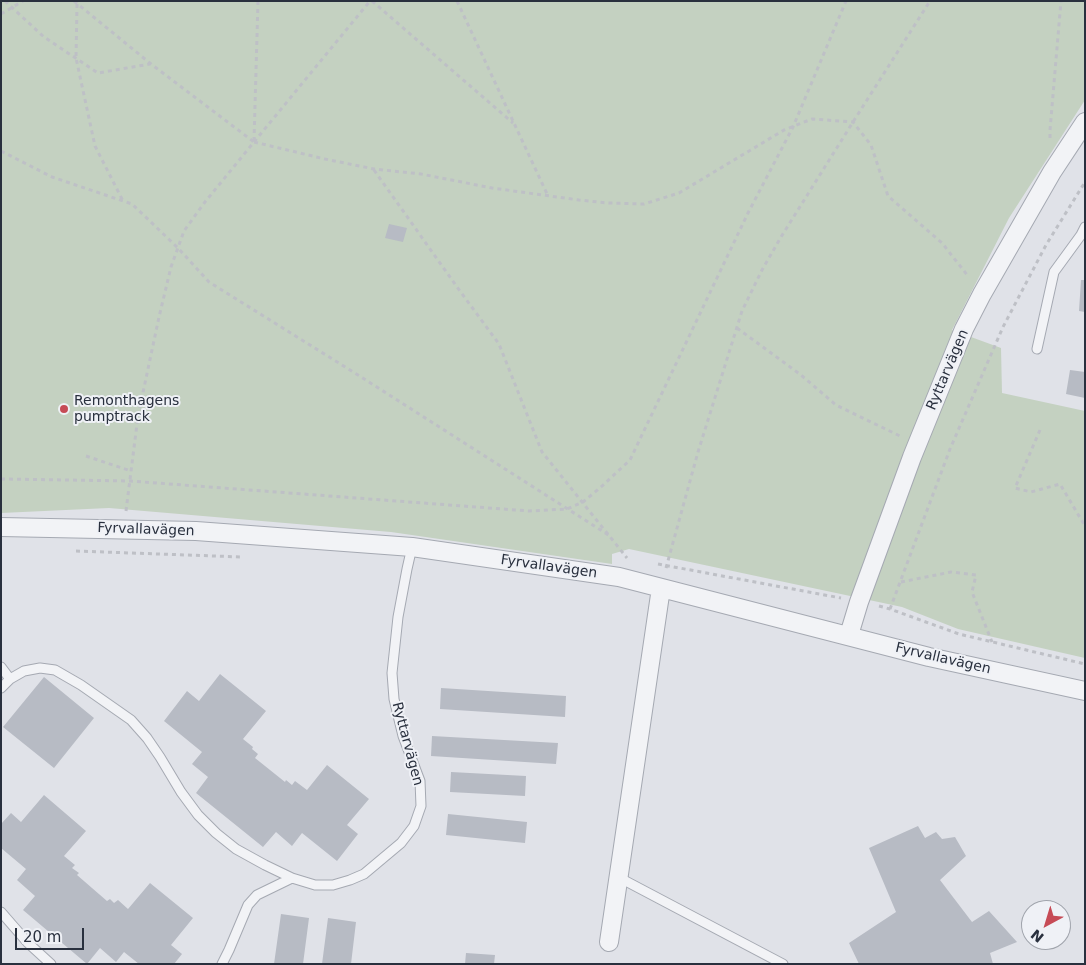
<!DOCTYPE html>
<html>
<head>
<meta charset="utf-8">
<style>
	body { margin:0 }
	#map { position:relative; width:1086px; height:965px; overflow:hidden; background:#e0e2e8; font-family:"DejaVu Sans",sans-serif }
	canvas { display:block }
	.frame { position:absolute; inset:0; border:2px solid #29303e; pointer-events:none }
	.north { position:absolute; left:1021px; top:900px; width:50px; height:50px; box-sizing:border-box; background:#eff1f6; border:1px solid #a0a4ac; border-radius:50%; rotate:219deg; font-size:14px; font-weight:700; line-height:20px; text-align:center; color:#29303e }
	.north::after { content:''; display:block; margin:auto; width:18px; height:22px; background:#c64b56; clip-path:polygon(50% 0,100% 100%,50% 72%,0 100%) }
	.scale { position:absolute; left:15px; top:928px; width:69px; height:22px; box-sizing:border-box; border:2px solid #29303e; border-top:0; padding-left:6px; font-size:15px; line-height:18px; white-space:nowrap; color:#29303e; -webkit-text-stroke:4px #eff1f6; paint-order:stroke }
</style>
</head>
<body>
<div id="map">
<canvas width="1086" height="965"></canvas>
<div class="frame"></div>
<div class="north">N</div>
<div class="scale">20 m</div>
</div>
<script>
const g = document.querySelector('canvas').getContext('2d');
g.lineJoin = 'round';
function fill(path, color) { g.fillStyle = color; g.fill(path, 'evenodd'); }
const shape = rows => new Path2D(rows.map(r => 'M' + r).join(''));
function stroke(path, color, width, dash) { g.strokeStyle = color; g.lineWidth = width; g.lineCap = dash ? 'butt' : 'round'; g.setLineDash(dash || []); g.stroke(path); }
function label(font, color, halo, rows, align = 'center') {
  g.font = font + ' "DejaVu Sans",sans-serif'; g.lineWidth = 4; g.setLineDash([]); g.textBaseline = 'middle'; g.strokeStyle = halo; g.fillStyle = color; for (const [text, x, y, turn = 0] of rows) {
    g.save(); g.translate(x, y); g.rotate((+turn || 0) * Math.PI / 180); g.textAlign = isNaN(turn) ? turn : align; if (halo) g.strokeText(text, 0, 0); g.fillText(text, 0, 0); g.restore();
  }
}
const green = shape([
	[1,1,1085,1,1085,100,1009,218,952,330,1001,348,1002,393,1085,411,1085,658,958,629,902,607,629,549,612,554,612,564,391,532,109,508,1,513]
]);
const building = shape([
	[389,224,407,228,403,242,385,238],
	[1081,280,1085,280,1085,312,1079,311],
	[1070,370,1085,372,1085,398,1066,394],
	[220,674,266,711,243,739,253,747,252,749,258,754,255,758,285,782,286,780,292,785,295,781,307,790,327,765,369,799,347,825,358,834,337,861,302,833,292,846,276,832,263,847,196,793,208,777,192,764,202,752,164,721,187,691,199,701],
	[44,677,94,718,54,768,3,727],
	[441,688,566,696,565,717,440,709],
	[432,736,558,743,556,764,431,756],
	[451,772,526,776,525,796,450,792],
	[44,795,86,831,64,856,75,865,72,868,79,873,77,875,107,901,110,899,114,903,118,900,128,909,150,883,193,918,171,945,182,954,174,964,139,964,124,952,116,962,100,948,87,964,23,910,35,896,17,880,26,869,1,848,1,824,11,813,21,822],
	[448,814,527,822,525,843,446,835],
	[918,826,925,838,936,832,942,839,955,837,966,856,940,880,972,922,989,911,1017,942,990,953,993,964,859,964,849,943,896,912,869,848],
	[281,914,309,918,303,964,274,964],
	[328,918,356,922,351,964,322,964],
	[466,953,495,955,494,964,465,964]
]);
const path = shape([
	[5,1,44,37,98,73,150,64],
	[74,1,151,64,254,142],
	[372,1,513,123],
	[457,1,548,196],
	[77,4,76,58,95,146,123,201],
	[1,14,23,1],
	[1050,138,1050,130,1061,1],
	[254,141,258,1],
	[254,142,370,1],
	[1,151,52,177,132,204,178,248,209,282,358,375,610,536],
	[374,170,457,287,499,344,542,452,627,558],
	[737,328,801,375,836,405,900,436],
	[1040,430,1015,488,1031,492,1060,484,1085,526],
	[86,456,131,471],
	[1,479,130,481,529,511,567,509,583,502,601,487,630,460,748,213,793,127,846,1],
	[126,511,138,416,159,317,171,267,184,231,205,202,254,142,325,159,374,169,421,174,492,188,579,200,608,203,644,204,679,193,784,130,812,119,853,122,871,145,888,196,942,243,968,276],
	[76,551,242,557],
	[658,564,841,598],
	[666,568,698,452,742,311,762,270,781,237,853,122,930,1],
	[901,582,951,572,976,575,972,592,992,642],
	[879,606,890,609,959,634,1085,664],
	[890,609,950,449,1003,327,1046,245,1085,182]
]);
const lane = shape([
	[1037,349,1054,272,1081,235,1085,227],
	[1,667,10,679],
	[1,688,10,679,24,671,40,668,55,670,81,685,131,720,147,738,160,757,181,792,198,815,216,833,236,849,265,865,292,878,315,885,333,885,350,880,364,874,401,843,414,826,421,806,420,781,403,736,394,699,392,673,398,617,407,569,412,547],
	[618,877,783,964],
	[1,912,28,943,51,964],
	[222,964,229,950,248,905,257,895,292,878]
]);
const street = shape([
	[1,527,196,531,412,547,619,577,929,657,1085,691],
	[849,635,859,602,912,457,964,329,982,294,1052,172,1085,122],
	[609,942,661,588]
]);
const markers = [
	[64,409,5,"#c64b56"]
];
const streetNames = [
	["Ryttarvägen",948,370,-67],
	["Fyrvallavägen",146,530,2],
	["Fyrvallavägen",549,567,8],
	["Fyrvallavägen",943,659,13],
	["Ryttarvägen",407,744,75]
];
const poiNames = [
	["Remonthagens",74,401],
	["pumptrack",74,417]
];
fill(green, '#c4d1c1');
fill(building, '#b7bbc4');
stroke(lane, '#a5a9b2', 11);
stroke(street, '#a5a9b2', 20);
stroke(path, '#bec0c6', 3, [4, 4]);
stroke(lane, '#f2f3f6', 9);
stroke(street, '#f2f3f6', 18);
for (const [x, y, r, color] of markers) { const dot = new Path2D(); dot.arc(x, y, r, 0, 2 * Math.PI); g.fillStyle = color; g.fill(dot); stroke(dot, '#eff1f6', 2); }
label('14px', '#29303e', '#eff1f6', streetNames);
label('14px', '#29303e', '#eff1f6', poiNames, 'left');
</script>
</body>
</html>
